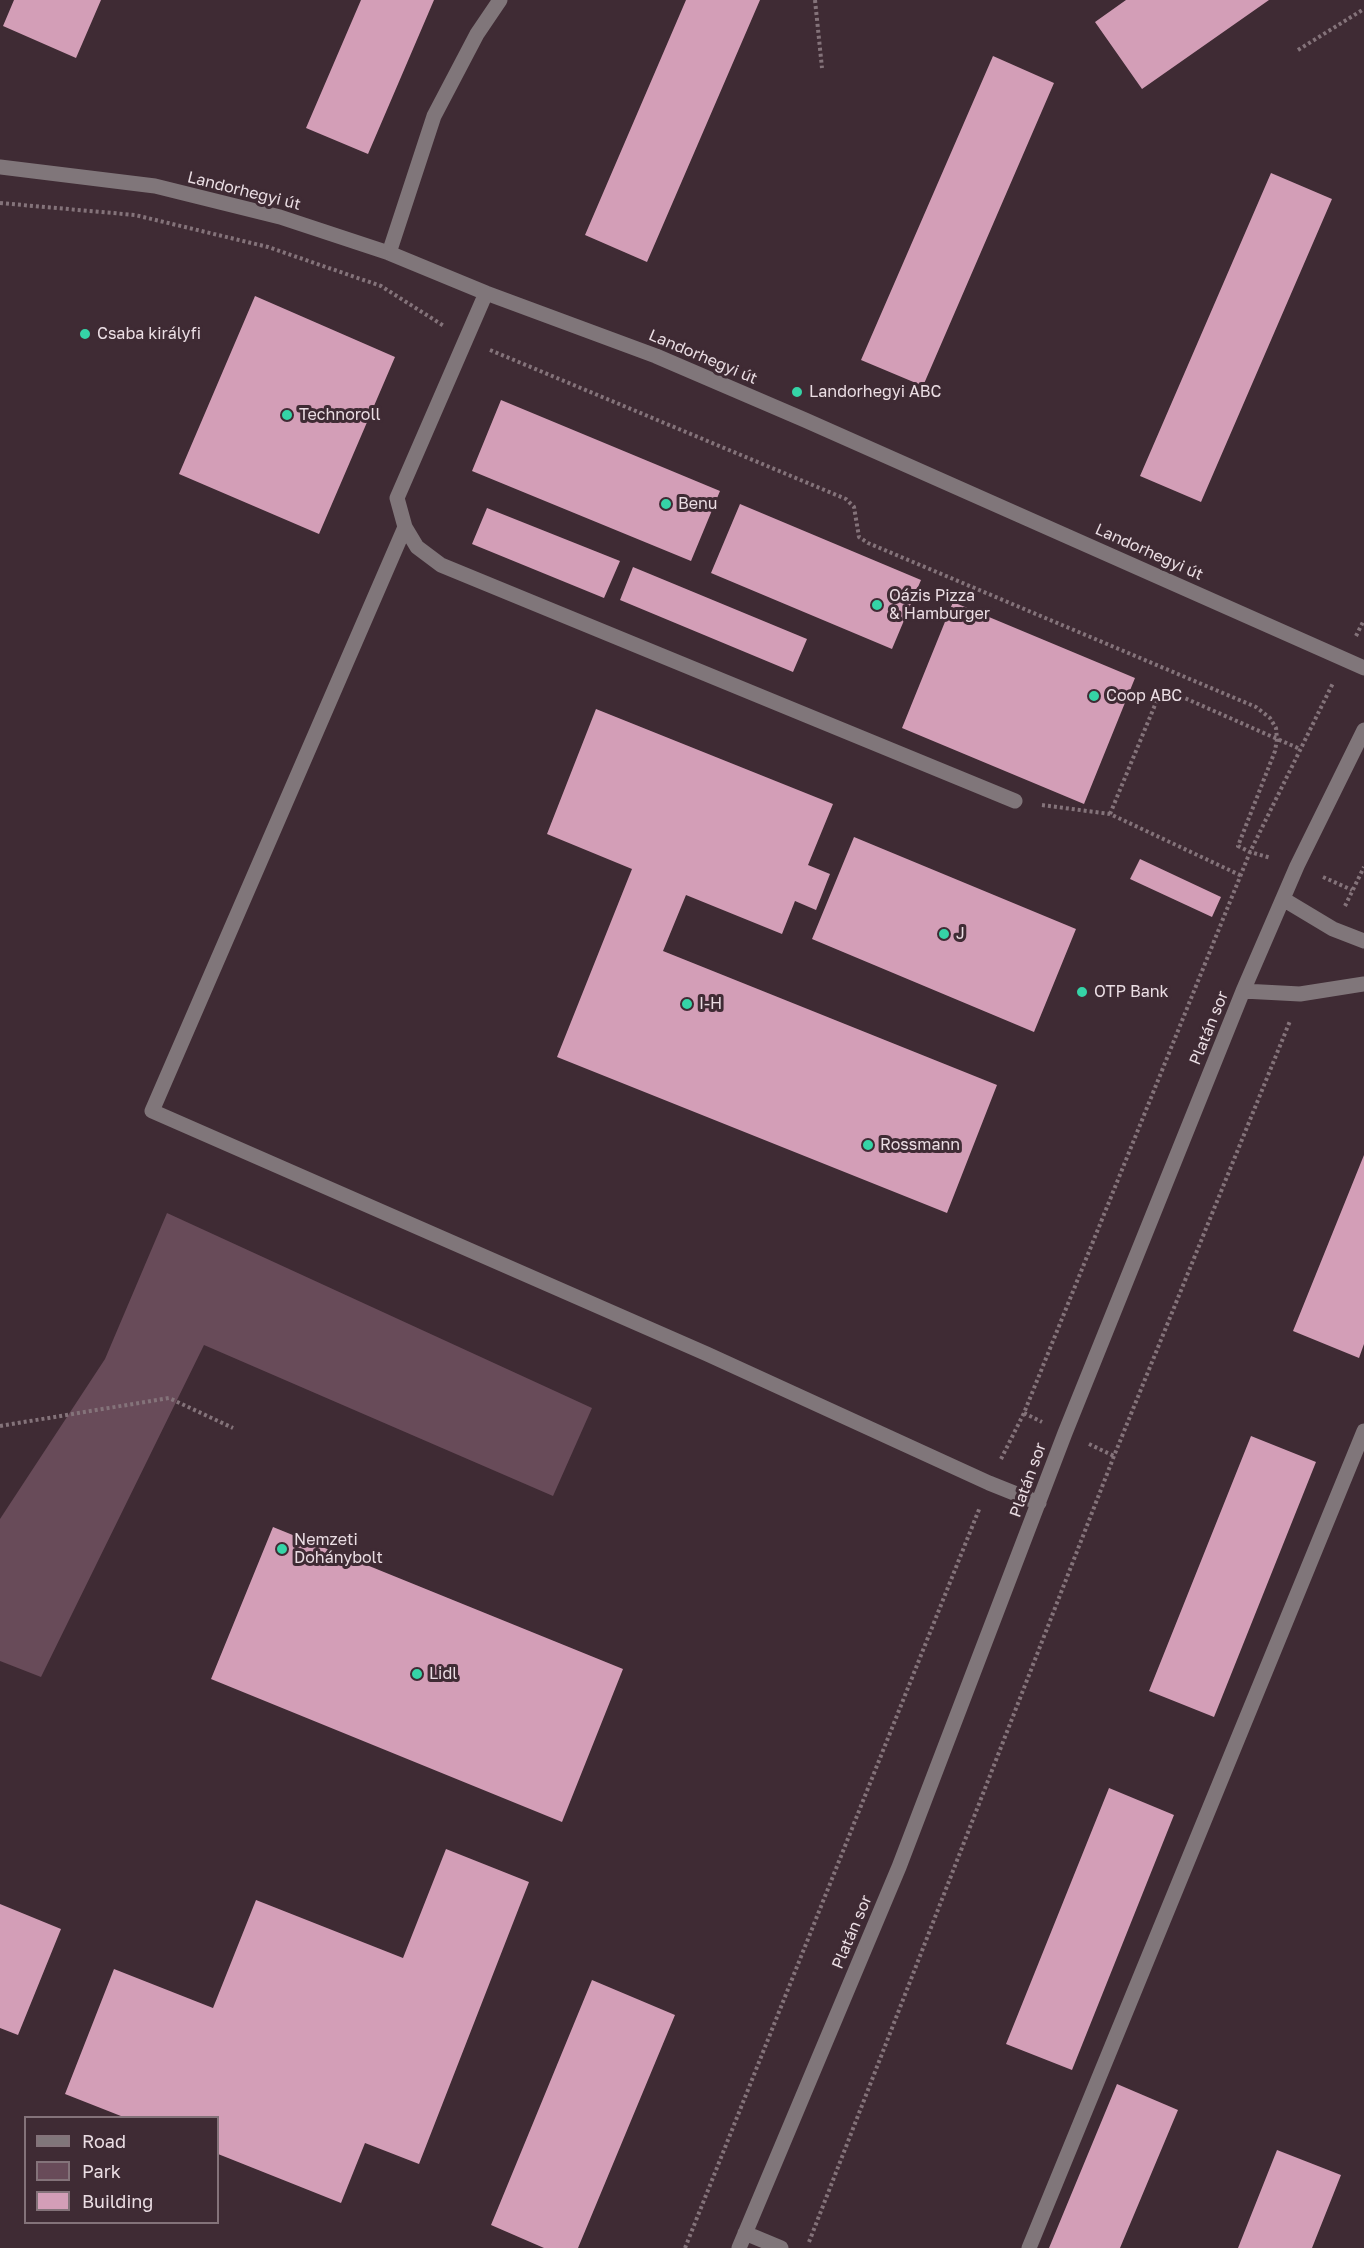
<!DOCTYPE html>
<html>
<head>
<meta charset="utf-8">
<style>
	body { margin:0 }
	#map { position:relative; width:1364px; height:2248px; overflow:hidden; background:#3f2b34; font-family:"Golos Text",sans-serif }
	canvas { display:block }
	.legend { position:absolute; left:24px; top:2116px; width:195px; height:108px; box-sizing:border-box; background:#3f2b34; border:2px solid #84737a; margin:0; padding:8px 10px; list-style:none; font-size:18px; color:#ebdee4 }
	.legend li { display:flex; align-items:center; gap:12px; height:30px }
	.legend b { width:30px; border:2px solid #84737a }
</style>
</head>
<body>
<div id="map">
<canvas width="1364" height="2248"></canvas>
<ul class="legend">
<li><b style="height:8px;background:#80767a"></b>Road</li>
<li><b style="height:16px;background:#684b59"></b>Park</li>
<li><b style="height:16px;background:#d39eb7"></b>Building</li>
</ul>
</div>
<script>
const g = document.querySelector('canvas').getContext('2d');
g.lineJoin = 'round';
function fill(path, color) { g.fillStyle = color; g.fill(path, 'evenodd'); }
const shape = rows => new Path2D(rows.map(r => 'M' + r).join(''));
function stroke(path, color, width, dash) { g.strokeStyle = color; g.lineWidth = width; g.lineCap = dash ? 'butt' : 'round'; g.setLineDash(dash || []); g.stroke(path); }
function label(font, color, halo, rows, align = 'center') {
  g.font = font + ' "Golos Text",sans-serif'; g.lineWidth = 6; g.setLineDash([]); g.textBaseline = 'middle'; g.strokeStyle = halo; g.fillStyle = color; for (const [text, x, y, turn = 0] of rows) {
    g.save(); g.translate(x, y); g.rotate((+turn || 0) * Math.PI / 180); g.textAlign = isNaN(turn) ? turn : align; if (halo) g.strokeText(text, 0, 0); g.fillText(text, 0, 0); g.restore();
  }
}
const green = shape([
	[167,1213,592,1408,553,1496,204,1345,41,1677,0,1661,0,1519,105,1359]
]);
const building = shape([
	[14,0,101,0,76,58,3,26],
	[361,0,434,0,368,154,306,128],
	[686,0,760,0,647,262,585,235],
	[1126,0,1269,0,1142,89,1095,22],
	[993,56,1054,83,923,386,861,360],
	[1271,173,1332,199,1201,502,1140,476],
	[255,296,395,357,319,534,179,474],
	[501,400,720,491,691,561,472,471],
	[740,504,921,580,892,649,711,573],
	[487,508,620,561,604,598,472,544],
	[633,567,807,639,793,672,620,600],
	[953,602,1135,678,1084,804,902,728],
	[596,709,833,804,808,865,830,874,816,910,795,901,782,934,686,895,663,951,997,1085,947,1213,557,1057,632,869,547,834],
	[854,837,1076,929,1034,1032,812,939],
	[1140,859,1221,897,1212,917,1130,879],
	[1364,1155,1364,1344,1359,1358,1293,1331],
	[1251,1436,1316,1462,1214,1717,1149,1691],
	[273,1527,623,1669,562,1822,211,1679],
	[1109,1788,1174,1815,1072,2070,1006,2044],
	[446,1849,529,1882,419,2164,365,2143,341,2203,218,2154,218,2118,126,2118,65,2094,114,1969,213,2008,256,1900,403,1958],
	[0,1904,61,1929,18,2035,0,2028],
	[592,1980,675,2015,578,2248,544,2248,491,2225],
	[1117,2084,1178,2110,1120,2248,1049,2248],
	[1277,2150,1341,2175,1312,2248,1238,2248]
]);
const path = shape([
	[815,0,822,68],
	[1298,50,1364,9],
	[0,203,135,215,268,247,381,286,444,326],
	[490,350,846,499,854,507,859,537,868,543,1256,707,1270,718,1276,728,1277,739,1275,751,1238,846,1250,852,1271,858],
	[1356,636,1364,620],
	[1042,805,1110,814,1242,876],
	[1110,814,1162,688,1300,749],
	[1323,877,1352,890],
	[1345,906,1364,867],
	[1024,1413,1042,1422],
	[0,1426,169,1398,233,1428],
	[1089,1444,1114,1456],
	[1001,1459,1024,1413,1250,852,1333,683],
	[809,2242,1114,1456,1290,1021],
	[685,2248,980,1507]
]);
const minor = shape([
	[0,167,155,186,280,217,389,253,486,293,656,356,805,420,1364,668],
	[389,253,434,116,477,34,500,0],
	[486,293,397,498,405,527,417,547,441,565,1015,801],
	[405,527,152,1111,707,1354,989,1483,1039,1503],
	[1283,899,1333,929,1364,941],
	[1243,991,1300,994,1364,984],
	[745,2233,781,2248],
	[739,2248,899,1867,1065,1433,1243,991,1297,866,1364,730],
	[1029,2248,1364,1431]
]);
const markers = [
	[85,334,6,"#35d4a7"],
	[797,392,6,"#35d4a7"],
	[287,415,6,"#35d4a7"],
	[666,504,6,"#35d4a7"],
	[877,605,6,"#35d4a7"],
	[1094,696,6,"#35d4a7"],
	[944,934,6,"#35d4a7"],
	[1082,992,6,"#35d4a7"],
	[687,1004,6,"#35d4a7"],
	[868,1145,6,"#35d4a7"],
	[282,1549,6,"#35d4a7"],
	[417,1674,6,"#35d4a7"]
];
const streetNames = [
	["Landorhegyi út",244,191,14],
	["Landorhegyi út",703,357,23],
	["Landorhegyi út",1149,552,24],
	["Platán sor",1209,1028,-68],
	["Platán sor",1028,1480,-70],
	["Platán sor",852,1932,-67]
];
const poiNames = [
	["Csaba királyfi",97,334],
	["Landorhegyi ABC",809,392],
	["Technoroll",299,415],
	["Benu",678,504],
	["Oázis Pizza",889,596],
	["& Hamburger",889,614],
	["Coop ABC",1106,696],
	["J",956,934],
	["OTP Bank",1094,992],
	["I-H",699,1004],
	["Rossmann",880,1145],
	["Nemzeti",294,1540],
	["Dohánybolt",294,1558],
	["Lidl",429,1674]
];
fill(green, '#684b59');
fill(building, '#d39eb7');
stroke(path, '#84737a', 4, [3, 3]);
stroke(minor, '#80767a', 15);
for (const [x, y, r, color] of markers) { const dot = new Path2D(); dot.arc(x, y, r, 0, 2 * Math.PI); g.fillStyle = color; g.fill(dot); stroke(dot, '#3f2b34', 2); }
label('16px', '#ebdee4', '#3f2b34', streetNames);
label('16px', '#ebdee4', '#3f2b34', poiNames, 'left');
</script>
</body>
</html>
